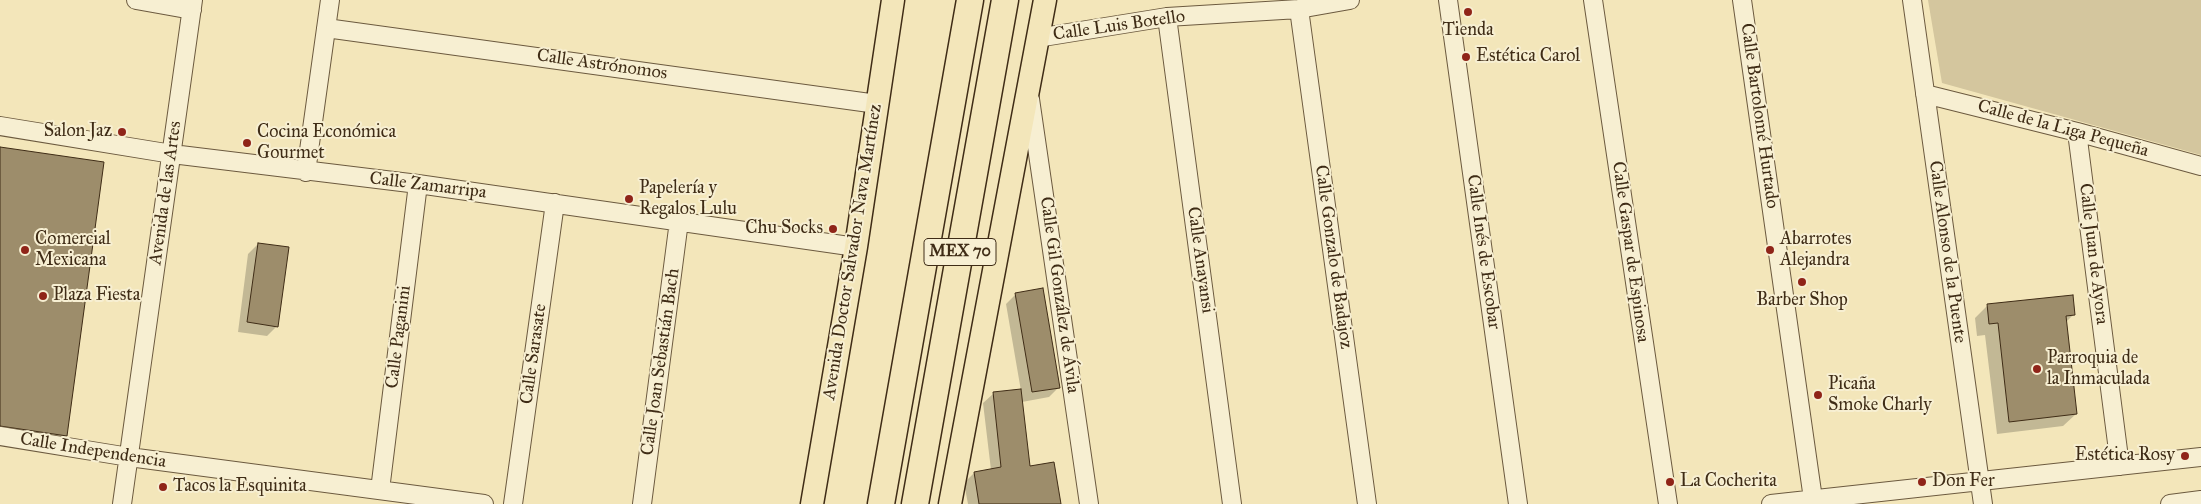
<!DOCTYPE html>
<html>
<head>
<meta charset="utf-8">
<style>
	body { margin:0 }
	canvas { display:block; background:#f3e6ba }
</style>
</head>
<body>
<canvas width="2201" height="504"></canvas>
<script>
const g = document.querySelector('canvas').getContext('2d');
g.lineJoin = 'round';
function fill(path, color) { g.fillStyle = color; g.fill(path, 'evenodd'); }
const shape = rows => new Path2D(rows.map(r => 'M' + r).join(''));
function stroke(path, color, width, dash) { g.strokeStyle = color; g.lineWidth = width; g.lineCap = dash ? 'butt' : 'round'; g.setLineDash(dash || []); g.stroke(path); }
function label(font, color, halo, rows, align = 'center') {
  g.font = font + ' "IM FELL Great Primer",serif'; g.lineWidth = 4; g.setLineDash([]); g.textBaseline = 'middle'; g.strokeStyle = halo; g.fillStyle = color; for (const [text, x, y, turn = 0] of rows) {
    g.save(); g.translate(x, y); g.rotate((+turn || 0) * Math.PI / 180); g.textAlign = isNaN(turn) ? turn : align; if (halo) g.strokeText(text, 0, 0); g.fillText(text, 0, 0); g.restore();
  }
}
const green = shape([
	[1928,0,2201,0,2201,155,1942,83]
]);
const shadow = shape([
	[0,148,66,436,53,448,0,440],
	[258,244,277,326,267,336,238,332,248,254],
	[1016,294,1059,387,1049,397,1022,402,1029,467,1059,504,968,504,964,483,974,473,991,470,983,403,993,394,1021,391,1006,304],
	[1987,306,2074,314,2065,323,2076,414,2063,426,1997,434,1985,335,1977,336,1975,318]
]);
const building = shape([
	[0,147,104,162,67,436,0,426,0,147],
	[258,243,289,247,278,327,247,322,258,243],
	[1043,288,1060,388,1032,392,1015,293,1043,288],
	[2073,295,2075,315,2066,316,2077,414,2009,422,1998,323,1989,324,1987,304,2073,295],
	[1021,389,1030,466,1054,462,1061,504,979,504,974,472,1001,467,993,392,1021,389]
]);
const minor = shape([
	[136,0,192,10],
	[1448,0,1518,504],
	[1593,0,1668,504],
	[1742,0,1813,499],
	[1912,0,1983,504],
	[1299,9,1367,504],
	[1167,17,1232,504],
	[326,28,877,104],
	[1037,38,1167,17,1299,9,1350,0],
	[1925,94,2077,132,2201,166],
	[1030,99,1089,504],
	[0,126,172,154,418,184,856,247],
	[2077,132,2120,466],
	[306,172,330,0],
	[0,436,129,457,484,504],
	[380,490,418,184],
	[122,504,193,0],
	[513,504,555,203],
	[642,504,679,221],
	[1771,504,2201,457],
	[2170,504,2201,500]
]);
const major = shape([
	[812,504,856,247,893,0],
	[950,504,1045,0]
]);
const highway = shape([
	[881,504,970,0],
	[915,504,1005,0]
]);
const markers = [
	[1468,12,5,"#8f2418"],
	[1466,57,5,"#8f2418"],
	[122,132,5,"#8f2418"],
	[247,143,5,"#8f2418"],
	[629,199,5,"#8f2418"],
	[833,229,5,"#8f2418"],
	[25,250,5,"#8f2418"],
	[1770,250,5,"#8f2418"],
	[1802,282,5,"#8f2418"],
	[43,296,5,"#8f2418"],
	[2037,369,5,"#8f2418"],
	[1818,395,5,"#8f2418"],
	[2185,456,5,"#8f2418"],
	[1670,482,5,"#8f2418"],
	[1922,482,5,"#8f2418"],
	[163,487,5,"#8f2418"]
];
const shields = [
	[960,252,72]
];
const shieldNames = [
	["MEX 70",960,252]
];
const streetNames = [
	["Calle Luis Botello",1119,26,-8],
	["Calle Astrónomos",602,65,8],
	["Calle Bartolomé Hurtado",1759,116,82],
	["Calle de la Liga Pequeña",2063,129,15],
	["Calle Zamarripa",428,186,7],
	["Avenida de las Artes",166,193,-82],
	["Avenida Doctor Salvador Nava Martínez",853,252,-81],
	["Calle Inés de Escobar",1483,252,82],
	["Calle Gaspar de Espinosa",1630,252,82],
	["Calle Alonso de la Puente",1947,252,82],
	["Calle Juan de Ayora",2093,254,83],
	["Calle Gonzalo de Badajoz",1333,257,82],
	["Calle Anayansi",1200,260,82],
	["Calle Gil González de Ávila",1059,295,82],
	["Calle Paganini",399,337,-83],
	["Calle Sarasate",534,354,-82],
	["Calle Joan Sebastián Bach",661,362,-82],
	["Calle Independencia",93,451,9]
];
const poiNames = [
	["Tienda",1468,31,"center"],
	["Estética Carol",1476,57],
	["Salon Jaz",112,132,"right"],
	["Cocina Económica",257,133],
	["Gourmet",257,154],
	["Papelería y",639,189],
	["Regalos Lulu",639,210],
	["Chu Socks",823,229,"right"],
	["Comercial",35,240],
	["Mexicana",35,261],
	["Abarrotes",1780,240],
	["Alejandra",1780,261],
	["Plaza Fiesta",53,296],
	["Barber Shop",1802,301,"center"],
	["Parroquia de",2047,359],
	["la Inmaculada",2047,380],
	["Picaña",1828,385],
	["Smoke Charly",1828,406],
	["Estética Rosy",2175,456,"right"],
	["La Cocherita",1680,482],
	["Don Fer",1932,482],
	["Tacos la Esquinita",173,487]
];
fill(green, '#d4c69e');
fill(shadow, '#0003');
fill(building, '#9d8d6b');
stroke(building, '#3f2c16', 1);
stroke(minor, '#6c5a3f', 20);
stroke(major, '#3f2c16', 25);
stroke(highway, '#3f2c16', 29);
stroke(minor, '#f7efd2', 18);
stroke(major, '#f3e6ba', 22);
stroke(highway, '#f3e6ba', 26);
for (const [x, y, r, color] of markers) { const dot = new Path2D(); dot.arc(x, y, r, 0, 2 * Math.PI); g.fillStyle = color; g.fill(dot); stroke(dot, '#f7efd2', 2); }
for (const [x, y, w] of shields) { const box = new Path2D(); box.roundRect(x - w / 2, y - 13.5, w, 27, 4); g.fillStyle = '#f7efd2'; g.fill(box); stroke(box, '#3f2c16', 1); }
label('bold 16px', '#3f2c16', null, shieldNames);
label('18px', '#3f2c16', '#f7efd2', streetNames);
label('18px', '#3f2c16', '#f7efd2', poiNames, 'left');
</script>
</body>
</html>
